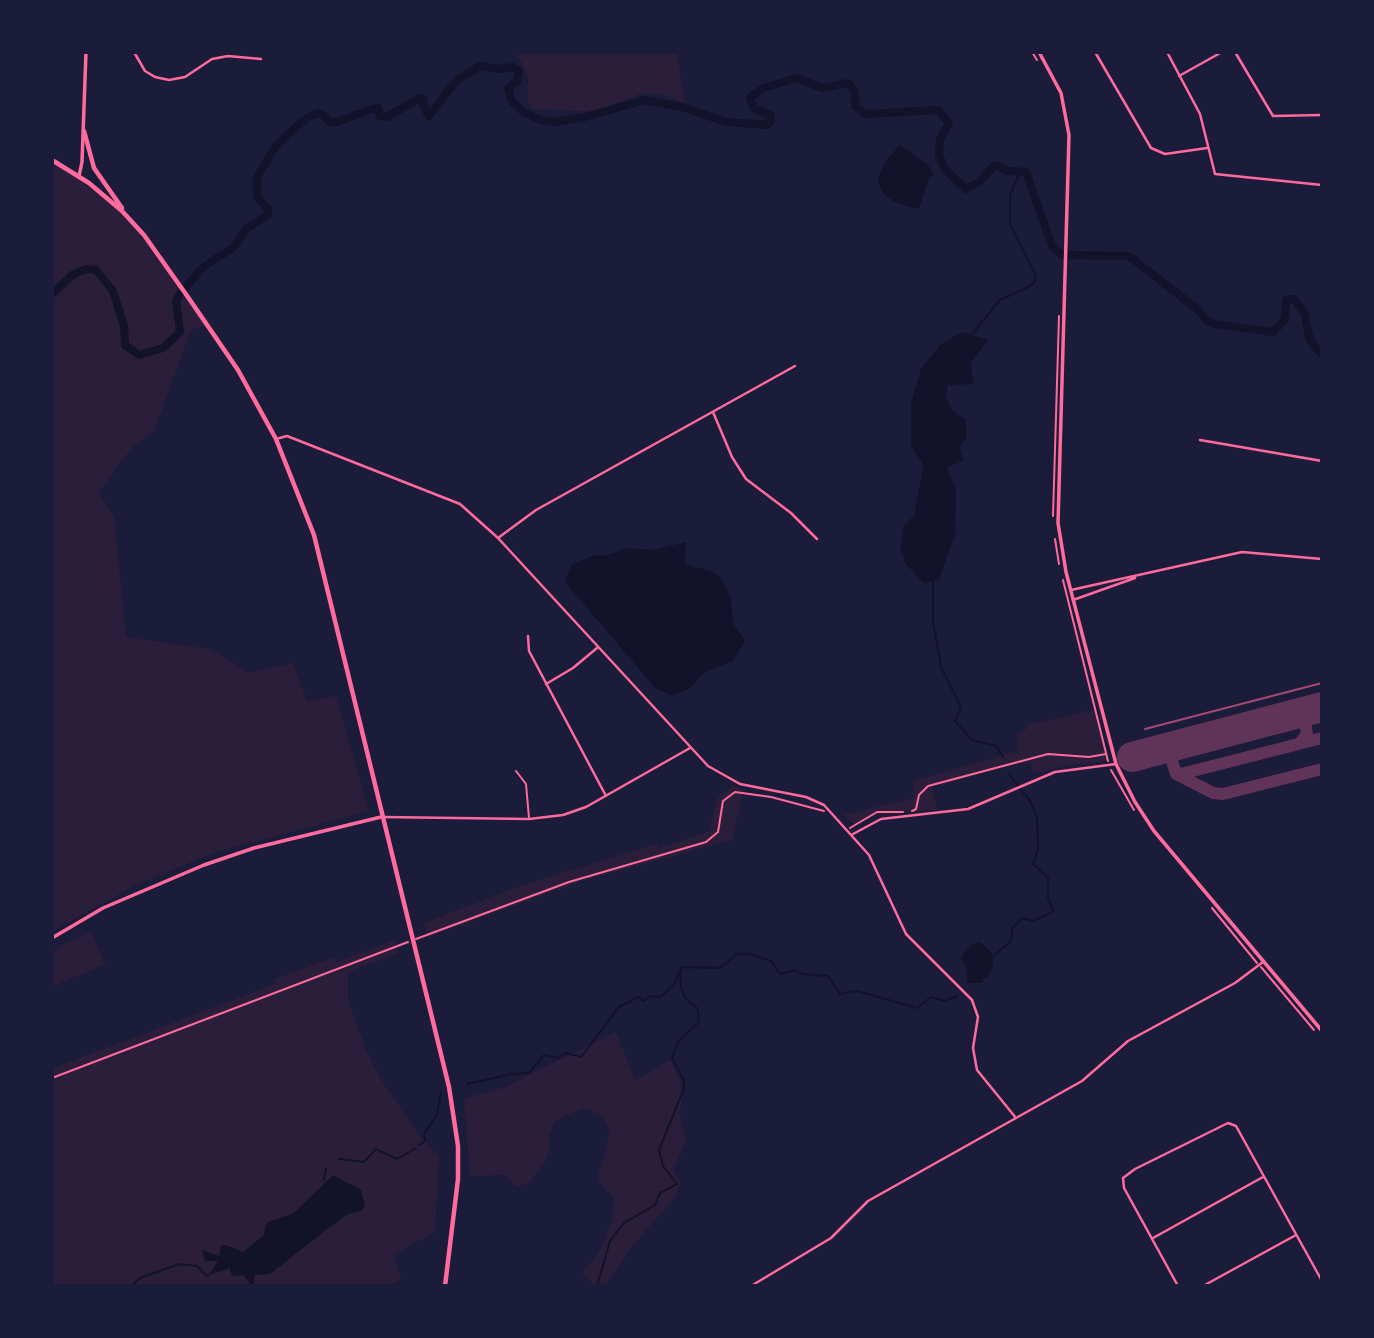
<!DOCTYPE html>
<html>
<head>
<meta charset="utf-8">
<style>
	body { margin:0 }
	#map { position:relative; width:1374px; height:1338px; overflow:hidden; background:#1b1b3a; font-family:Georgia,serif }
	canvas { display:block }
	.frame { position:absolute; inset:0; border:54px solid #1b1b3a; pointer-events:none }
</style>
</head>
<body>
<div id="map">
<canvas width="1374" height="1338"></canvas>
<div class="frame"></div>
</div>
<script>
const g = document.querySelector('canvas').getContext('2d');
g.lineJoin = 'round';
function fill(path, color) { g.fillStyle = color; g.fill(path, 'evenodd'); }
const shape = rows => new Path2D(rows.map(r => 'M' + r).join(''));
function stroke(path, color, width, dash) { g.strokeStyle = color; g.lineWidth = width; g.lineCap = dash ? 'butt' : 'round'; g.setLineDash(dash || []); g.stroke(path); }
const green = shape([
	[517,53,677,53,685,104,663,94,640,94,594,112,532,109,527,100,528,77],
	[53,160,79,176,133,222,207,324,191,330,154,431,133,446,98,493,114,517,126,637,210,649,249,673,293,663,307,701,336,696,369,811,219,851,136,885,53,931],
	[1094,710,1109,761,1069,765,1033,774,1031,761,932,787,937,810,877,815,855,825,843,815,913,798,913,781,1018,751,1017,733,1027,729,1026,725],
	[732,786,744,789,732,840,582,881,428,937,424,923,520,886,656,844,660,848,710,831,716,800],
	[92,932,105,965,53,986,53,952,65,943],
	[395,940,398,953,348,972,348,1001,366,1050,380,1078,418,1134,439,1156,435,1232,393,1255,401,1280,388,1286,53,1286,53,1068,275,984,274,979,335,957,336,962],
	[616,1032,635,1080,671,1060,684,1090,679,1113,686,1140,673,1170,680,1181,676,1196,634,1244,605,1285,594,1285,582,1274,601,1249,613,1216,614,1199,597,1180,610,1133,602,1115,583,1108,556,1120,549,1135,549,1152,544,1162,529,1183,516,1187,506,1175,470,1176,464,1098,503,1088]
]);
const water = shape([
	[900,145,928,165,934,174,928,180,919,209,896,203,883,194,878,180,885,162],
	[962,332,988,340,971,362,973,384,948,385,946,398,953,411,966,420,966,439,960,447,963,461,947,467,956,491,955,535,939,579,924,583,906,564,900,548,904,525,914,516,924,465,911,446,911,403,921,369,940,345],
	[686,542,685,564,713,572,722,579,731,599,733,623,745,641,733,661,705,672,689,689,672,695,656,689,565,582,571,565,595,555,605,556,627,548,653,550],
	[980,942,991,952,993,965,989,976,982,980,983,983,967,983,967,971,961,957,972,944],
	[333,1175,361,1190,365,1206,361,1211,348,1214,331,1226,270,1274,255,1275,254,1284,251,1285,243,1275,232,1276,230,1268,213,1274,211,1271,218,1261,205,1261,202,1250,219,1256,221,1246,226,1245,243,1252,264,1235,266,1223,294,1213]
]);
const stream = shape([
	[972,334,1000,300,1026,288,1034,283,1036,276,1010,224,1010,195,1020,171],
	[933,580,933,621,941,667,961,707,955,721,972,740,996,746,1003,757],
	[991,958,1011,941,1013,927,1022,918,1033,921,1054,911,1048,899,1048,878,1033,864,1038,849,1037,817,1030,801,1009,774],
	[467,1084,512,1074,529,1073,544,1055,558,1058,566,1053,581,1057,619,1007,638,997,643,1001,650,996,660,997,674,985,679,972],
	[419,1145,425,1141,424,1134,437,1115,441,1092],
	[339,1159,364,1162,376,1149,397,1159,416,1148],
	[324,1180,326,1168],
	[131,1286,140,1278,179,1264,197,1266,207,1276,213,1272],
	[597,1286,610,1241,624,1223,655,1205,660,1193,677,1184,663,1166,659,1150,683,1091,684,1081,672,1058,678,1042,699,1022,698,1009,685,998,681,988,680,970,682,967,720,968,737,954,750,954,771,961,780,974,796,970,802,974,828,976,840,994,857,991,917,1008,931,997,944,1001,957,996]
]);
const river = shape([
	[52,294,72,275,86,269,96,270,113,291,124,326,125,345,139,355,163,348,180,332,176,301,180,294,203,267,234,247,246,229,268,215,268,209,257,197,257,177,275,147,299,124,312,115,320,113,330,122,337,122,372,109,378,108,380,116,387,117,420,98,424,99,422,103,429,116,457,80,480,66,498,69,513,67,519,71,517,81,508,88,512,102,525,113,540,120,555,122,585,117,645,100,682,107,726,122,767,125,771,121,770,115,754,108,750,98,763,88,797,78,822,88,848,83,855,92,855,106,865,114,938,110,949,123,940,139,939,155,945,169,966,189,979,182,995,165,1008,171,1026,172,1052,246,1062,255,1129,256,1197,309,1206,320,1214,324,1273,332,1285,319,1286,300,1294,299,1304,312,1310,340,1322,355]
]);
const taxiway = shape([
	[1288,716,1297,716,1305,724,1307,734,1300,743],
	[1306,725,1308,717,1315,709],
	[1168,747,1175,771,1181,774,1322,738],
	[1176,774,1213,793,1223,794,1322,769]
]);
const runway = shape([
	[1132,757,1322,707]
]);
const path = shape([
	[1032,52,1037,60],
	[1053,516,1059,316],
	[1055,539,1059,564],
	[1063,580,1108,761],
	[1111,770,1134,810],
	[912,811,916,809,919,795,928,786,1048,754,1089,757,1106,754],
	[850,828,877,812,903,812],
	[1212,908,1257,963],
	[416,939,569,882,706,842,718,832,723,801,735,792,771,797,824,811],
	[1261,967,1314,1030],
	[52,1078,408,942]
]);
const service = shape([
	[516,771,526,784,529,818]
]);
const minor = shape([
	[134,52,145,71,155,77,169,80,185,77,212,59,228,56,261,59],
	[1095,52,1151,148,1165,154,1207,148],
	[1167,52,1200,114,1215,174,1322,185],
	[1235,52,1273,116,1322,115],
	[1179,76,1222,52],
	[713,412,732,457,746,479,791,513,817,539],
	[276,439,287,436,460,504,498,538,708,766,740,784,806,797,824,805,869,855,906,934,972,1000,978,1017,973,1048,977,1070,1016,1118],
	[1200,440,1322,461],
	[498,538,536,510,795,366],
	[1071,590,1242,552,1322,559],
	[1073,600,1135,578],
	[528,636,529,651,606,796],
	[546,684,573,668,597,648],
	[382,817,529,819,563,815,586,807,690,748],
	[853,834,881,819,968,809,1055,772,1116,764],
	[1153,1238,1263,1177],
	[751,1286,831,1238,868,1201,1082,1081,1128,1041,1235,983,1263,962],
	[1178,1286,1124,1188,1123,1178,1135,1169,1228,1123,1236,1126,1322,1281],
	[1203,1286,1296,1235]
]);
const tertiary = shape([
	[52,938,103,908,204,865,254,848,381,817]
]);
const secondary = shape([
	[1039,52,1061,93,1069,135,1058,523,1066,572,1116,764,1135,802,1154,831,1322,1031],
	[79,176,82,162,86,52]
]);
const trunk = shape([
	[84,131,94,168,122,208],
	[52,160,89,183,122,211,144,235,190,300,238,370,276,439,314,535,449,1087,458,1146,458,1179,445,1286]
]);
const rail = shape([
	[1145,729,1322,683]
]);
fill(green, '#2a1e3b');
fill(water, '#12122b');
stroke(stream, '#12122b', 2);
stroke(river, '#12122b', 8);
stroke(taxiway, '#603358', 12);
stroke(runway, '#603358', 30);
stroke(path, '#ff6b9d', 2);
stroke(service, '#ff6b9d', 2);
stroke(minor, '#ff6b9d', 2.5);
stroke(tertiary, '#ff6b9d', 3.5);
stroke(secondary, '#ff6b9d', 3.5);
stroke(trunk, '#ff6b9d', 4.5);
stroke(rail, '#a44b75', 2);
</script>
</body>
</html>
